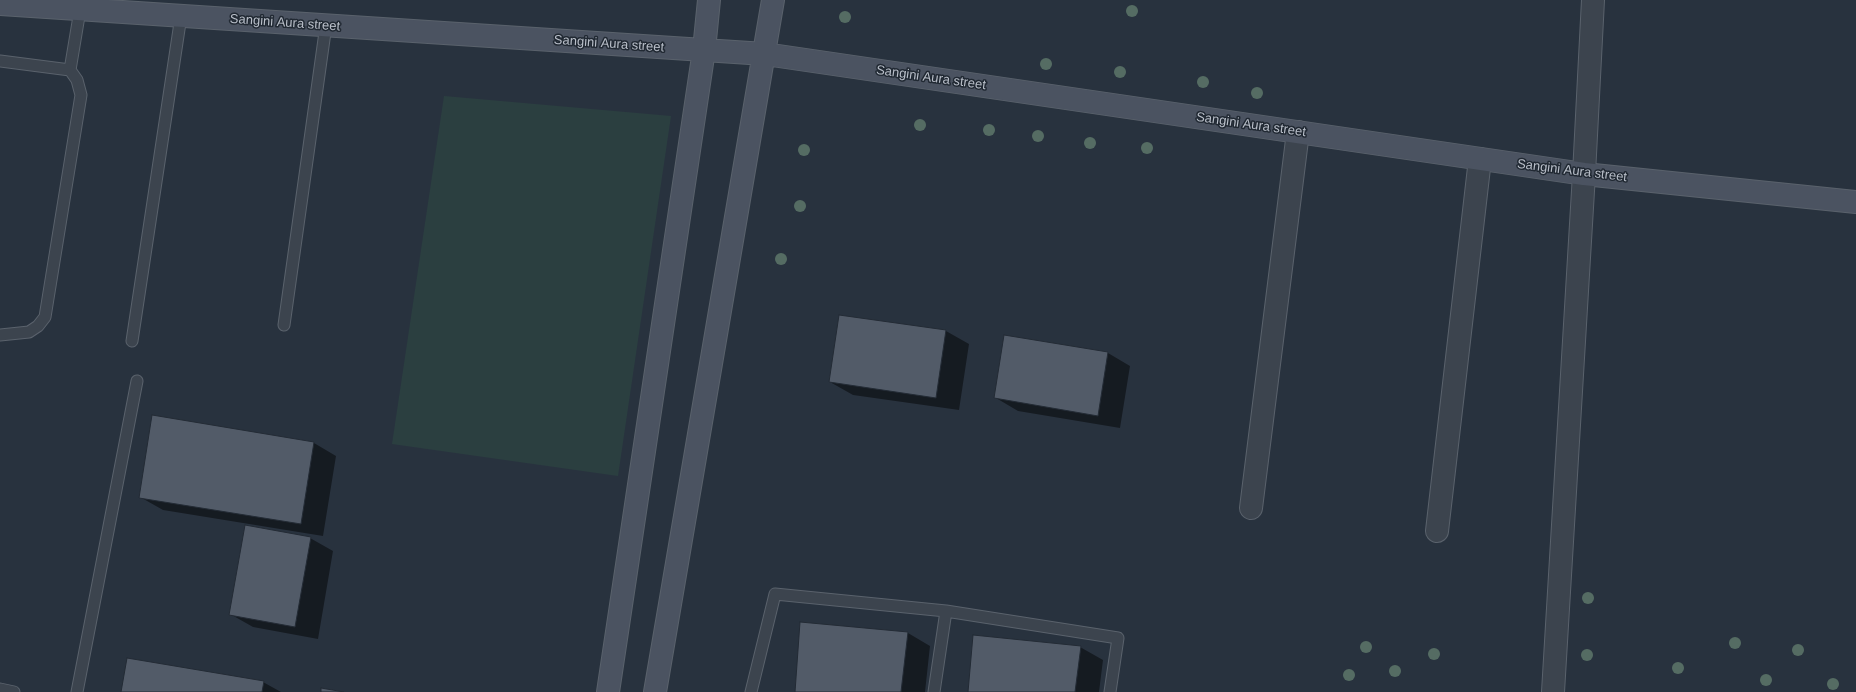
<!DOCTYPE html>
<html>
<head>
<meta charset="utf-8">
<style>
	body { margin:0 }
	canvas { display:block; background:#28323e }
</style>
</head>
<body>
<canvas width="1856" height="692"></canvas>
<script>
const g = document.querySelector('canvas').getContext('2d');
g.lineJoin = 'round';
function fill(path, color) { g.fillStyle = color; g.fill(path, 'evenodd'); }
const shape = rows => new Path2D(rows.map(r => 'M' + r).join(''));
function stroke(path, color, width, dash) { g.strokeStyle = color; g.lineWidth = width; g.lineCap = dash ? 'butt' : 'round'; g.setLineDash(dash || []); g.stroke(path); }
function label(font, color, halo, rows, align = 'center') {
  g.font = font + ' Arial,sans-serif'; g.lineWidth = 3; g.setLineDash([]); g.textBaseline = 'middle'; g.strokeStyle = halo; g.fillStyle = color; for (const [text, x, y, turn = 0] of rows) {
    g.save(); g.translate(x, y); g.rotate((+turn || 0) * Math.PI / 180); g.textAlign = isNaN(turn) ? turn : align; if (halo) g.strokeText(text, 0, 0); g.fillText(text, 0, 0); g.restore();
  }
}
const green = shape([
	[444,96,671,116,618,476,392,444]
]);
const shadow = shape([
	[840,316,946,331,969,344,959,410,853,395,830,382],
	[1108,353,1130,366,1120,428,1018,411,996,398],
	[314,443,336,456,323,536,163,510,140,497],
	[310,538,333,551,318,639,253,627,230,614],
	[908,633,930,646,925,692,796,692],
	[1080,647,1103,660,1099,692,969,692],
	[263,682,281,692,122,692]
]);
const building = shape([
	[839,315,946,330,936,398,829,382,839,315],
	[1004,335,1108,352,1098,416,994,398,1004,335],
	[152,415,314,442,301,524,139,498,152,415],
	[245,525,311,537,295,627,229,615,245,525],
	[800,622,908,632,901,692,795,692,800,622],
	[973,635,1081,646,1075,692,968,692,973,635],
	[127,658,264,681,262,692,121,692,127,658],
	[321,688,344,692,321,692,321,688]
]);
const lane = shape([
	[0,61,70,70,80,10],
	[284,325,326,25],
	[0,335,29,332,38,326,45,317,81,95,77,80,70,70],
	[132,341,181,16],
	[0,689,14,692],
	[77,692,137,381],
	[751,692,775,594,946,611],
	[934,692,946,611,1118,638,1110,692]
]);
const street = shape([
	[1251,508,1298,132],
	[1437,531,1480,159],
	[1553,692,1584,174,1593,0]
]);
const secondary = shape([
	[0,4,765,54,1584,174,1856,202],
	[608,692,704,50,709,0],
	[655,692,773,0]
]);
const trees = [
	[1132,11],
	[845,17],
	[1046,64],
	[1120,72],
	[1203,82],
	[1257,93],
	[920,125],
	[989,130],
	[1038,136],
	[1090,143],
	[1147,148],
	[804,150],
	[800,206],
	[781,259],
	[1588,598],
	[1735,643],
	[1366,647],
	[1798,650],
	[1434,654],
	[1587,655],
	[1678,668],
	[1395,671],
	[1349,675],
	[1766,680],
	[1833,684]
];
const streetNames = [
	["Sangini Aura street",285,23,4],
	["Sangini Aura street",609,44,4],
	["Sangini Aura street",931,78,8],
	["Sangini Aura street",1251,125,8],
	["Sangini Aura street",1572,171,7]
];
fill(green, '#2b3f40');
fill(shadow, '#0007');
fill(building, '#525b68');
stroke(building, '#232b35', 1);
stroke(lane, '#5a626c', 13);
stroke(street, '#5a626c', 24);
stroke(secondary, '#5a626c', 24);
stroke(lane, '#3c444e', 11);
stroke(street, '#3c444e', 22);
stroke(secondary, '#4b5361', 22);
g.fillStyle = '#556c63';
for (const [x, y] of trees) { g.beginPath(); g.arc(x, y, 6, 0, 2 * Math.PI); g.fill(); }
label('13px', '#b9bfc9', '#212933', streetNames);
</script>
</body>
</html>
